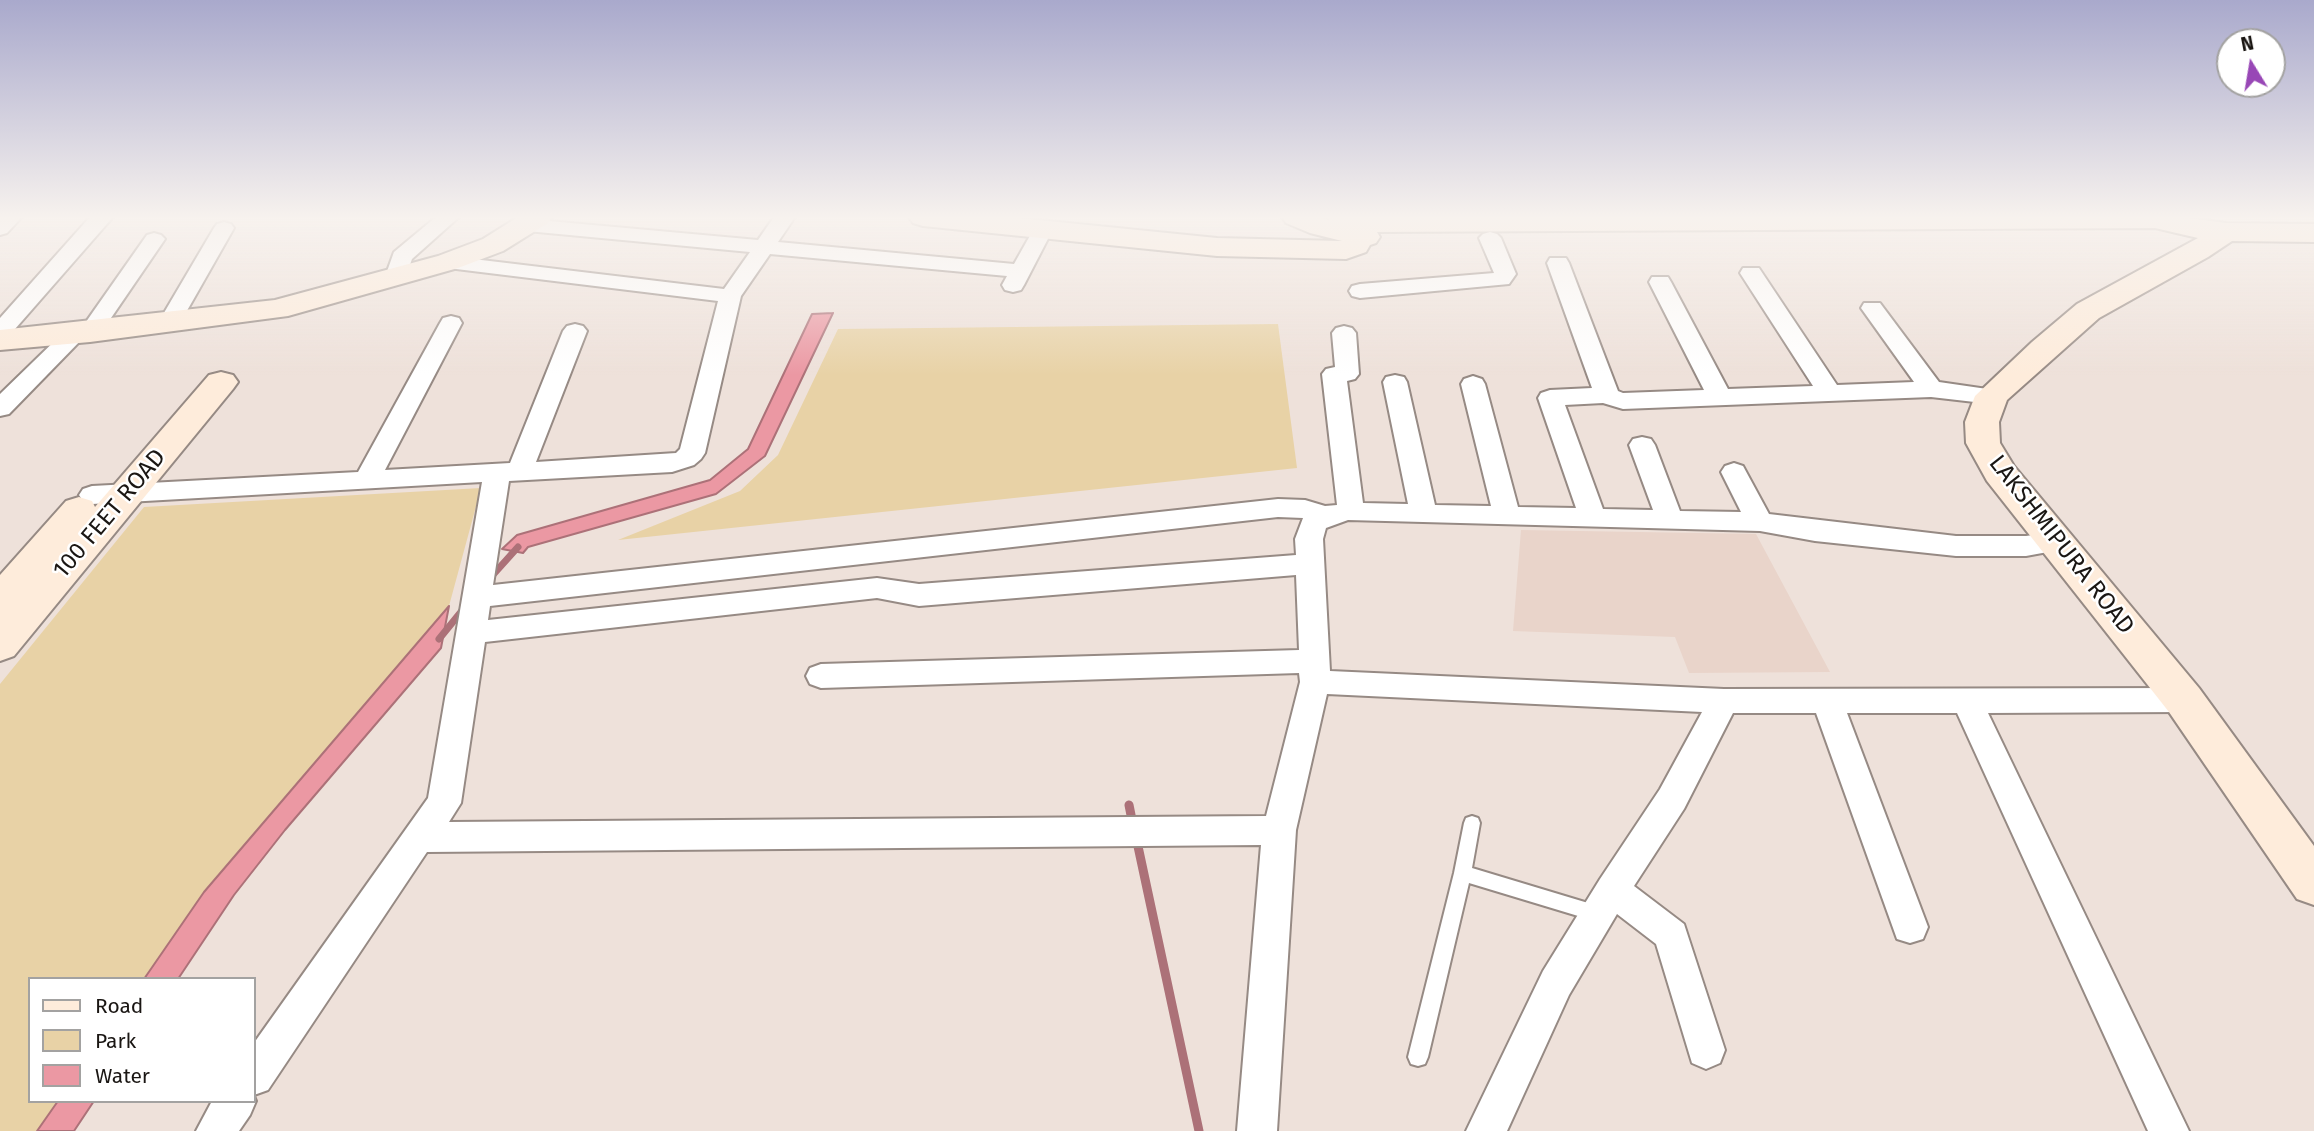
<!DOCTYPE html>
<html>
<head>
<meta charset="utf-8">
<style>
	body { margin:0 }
	#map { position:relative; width:2314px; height:1131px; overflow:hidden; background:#eee1da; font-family:"Fira Sans",sans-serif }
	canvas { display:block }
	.legend { position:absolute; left:28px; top:977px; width:228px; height:126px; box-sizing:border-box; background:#fff; border:2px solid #a3a2a1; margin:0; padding:9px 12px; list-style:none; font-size:21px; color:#1a1613 }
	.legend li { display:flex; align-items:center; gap:14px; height:35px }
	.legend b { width:35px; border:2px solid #a3a2a1 }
	.north { position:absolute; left:2216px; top:28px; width:70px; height:70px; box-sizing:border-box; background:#fff; border:2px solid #a3a2a1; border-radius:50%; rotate:349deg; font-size:19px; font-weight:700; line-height:28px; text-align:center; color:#1a1613 }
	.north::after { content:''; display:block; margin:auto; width:24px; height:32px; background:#9847b6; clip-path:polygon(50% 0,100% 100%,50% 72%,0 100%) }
</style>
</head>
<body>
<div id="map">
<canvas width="2314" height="1131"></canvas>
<ul class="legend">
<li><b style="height:9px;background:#feecdb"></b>Road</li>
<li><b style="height:19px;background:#e8d2a6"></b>Park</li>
<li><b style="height:19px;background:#eb98a3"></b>Water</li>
</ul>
<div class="north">N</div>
</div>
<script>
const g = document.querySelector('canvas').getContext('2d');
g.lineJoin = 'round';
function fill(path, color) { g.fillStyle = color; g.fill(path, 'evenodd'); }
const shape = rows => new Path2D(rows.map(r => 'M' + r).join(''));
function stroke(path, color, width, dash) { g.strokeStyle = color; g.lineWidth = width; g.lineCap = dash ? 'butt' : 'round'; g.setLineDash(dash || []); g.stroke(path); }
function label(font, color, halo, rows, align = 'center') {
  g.font = font + ' "Fira Sans",sans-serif'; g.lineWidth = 5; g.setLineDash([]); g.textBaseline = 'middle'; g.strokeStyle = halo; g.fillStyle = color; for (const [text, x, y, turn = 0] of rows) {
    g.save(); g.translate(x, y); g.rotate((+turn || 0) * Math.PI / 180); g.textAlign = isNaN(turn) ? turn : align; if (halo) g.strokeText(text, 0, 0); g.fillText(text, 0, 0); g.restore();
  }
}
const built = shape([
	[1521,530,1756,534,1830,672,1689,673,1675,637,1513,631]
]);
const green = shape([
	[1278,324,1297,468,618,540,740,491,778,455,838,329],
	[481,488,449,606,204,892,144,979,30,979,30,1101,58,1101,37,1131,0,1131,0,684,144,507]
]);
const water = shape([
	[833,313,765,456,716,494,528,547,523,553,502,549,517,535,710,480,748,449,812,314,833,313],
	[449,606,441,648,285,830,234,895,178,979,144,979,204,892,449,606],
	[58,1101,94,1101,74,1131,37,1131,58,1101]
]);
const streamFar1 = shape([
	[491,577,518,547],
	[439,639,465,607]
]);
const stream = shape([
	[1129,805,1133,825],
	[1136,837,1199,1131]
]);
const lane = shape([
	[1472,816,1478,818,1480,823,1472,868,1598,906,1604,908,1607,914,1604,920,1598,922,1469,883,1428,1057,1425,1064,1418,1066,1411,1064,1408,1057,1454,873,1464,823,1466,818,1472,816]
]);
const street = shape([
	[0,217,22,217,7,233,0,235,0,217],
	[90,217,113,217,8,337,0,339,0,318,90,217],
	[436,217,459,217,412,259,404,282,388,282,385,277,394,252,436,217],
	[774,217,795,217,778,242,1014,264,1036,225,1043,223,1050,225,1053,229,1024,285,1021,290,1013,292,1005,290,1002,285,1007,276,770,254,741,296,705,453,701,459,694,465,672,472,509,481,493,585,1278,499,1305,500,1325,506,1337,505,1322,374,1326,369,1335,367,1332,333,1336,328,1344,326,1352,328,1356,333,1359,374,1355,379,1347,381,1363,503,1408,504,1383,382,1386,377,1395,375,1404,377,1407,382,1435,505,1491,506,1461,384,1464,379,1473,376,1482,379,1485,384,1518,507,1576,508,1538,398,1541,393,1550,390,1592,388,1547,263,1550,258,1566,258,1569,263,1618,391,1623,393,1704,390,1649,282,1652,277,1668,277,1671,282,1728,389,1813,386,1740,273,1743,268,1759,268,1837,385,1914,382,1861,308,1864,303,1880,303,1939,382,2001,391,2004,396,2001,401,1992,404,1931,397,1623,409,1603,403,1565,405,1603,509,1653,510,1629,445,1633,439,1642,437,1651,439,1655,445,1680,511,1741,512,1721,472,1725,466,1734,463,1743,466,1769,514,1956,536,2026,536,2054,532,2064,535,2068,542,2064,549,2026,556,1956,556,1815,541,1760,531,1348,520,1326,528,1323,539,1330,671,1724,689,2184,688,2195,691,2199,700,2195,709,2184,712,1988,713,2189,1131,2148,1131,1957,713,1847,713,1928,927,1923,939,1910,943,1897,939,1816,713,1733,713,1684,809,1634,886,1684,924,1725,1050,1720,1063,1706,1069,1692,1063,1656,944,1617,914,1569,995,1507,1131,1466,1131,1543,971,1600,879,1660,789,1702,712,1327,694,1296,830,1277,1131,1237,1131,1261,845,427,852,268,1090,254,1095,254,1043,428,798,482,482,92,504,83,501,79,495,83,489,92,486,358,472,440,323,443,318,451,316,459,318,462,323,385,470,510,463,563,331,567,326,575,324,583,326,587,331,536,462,676,453,680,449,718,301,448,268,440,267,437,262,440,257,448,256,724,289,750,252,527,231,520,229,517,225,520,221,527,219,758,240,774,217],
	[1278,517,1303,518,1295,539,1296,555,919,584,877,578,488,620,490,606,1278,517],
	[1296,575,1299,650,821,664,810,668,806,676,810,684,821,688,1299,673,1300,682,1266,816,449,822,461,803,485,642,877,598,919,606,1296,575],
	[224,222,231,224,234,228,180,323,177,328,169,330,161,328,158,323,214,228,217,224,224,222],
	[1490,232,1497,234,1501,238,1516,274,1509,284,1360,298,1352,296,1349,291,1352,286,1360,284,1494,273,1479,238,1483,234,1490,232],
	[154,233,161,235,165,239,98,337,84,337,9,414,0,416,0,394,67,329,81,329,147,235,154,233],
	[254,1096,256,1101,250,1115,239,1131,196,1131,212,1101,254,1101,254,1096]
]);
const secondary = shape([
	[518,217,552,217,548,223,503,251,458,268,288,316,90,342,0,350,0,330,275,300,438,256,483,239,518,217],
	[909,217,1009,217,1217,238,1342,241,1310,233,1286,223,1282,217,1321,217,1329,220,1327,217,2182,217,2226,223,2314,224,2314,242,2232,241,2208,257,2099,318,2007,400,1999,422,2000,443,2014,466,2199,688,2314,846,2314,905,2297,899,2169,712,1987,481,1966,443,1965,422,1975,396,2032,342,2077,304,2198,238,2155,228,1377,232,1380,237,1376,243,1370,245,1366,252,1346,259,1217,256,923,226,913,223,909,217],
	[221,372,233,375,238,382,233,389,14,656,0,661,0,575,66,501,79,497,92,501,95,507,209,375,221,372]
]);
const streetNames = [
	["100 FEET ROAD",110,514,-50],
	["LAKSHMIPURA ROAD",2061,545,52]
];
fill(built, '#e9d4ca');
fill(green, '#e8d2a6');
fill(water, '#eb98a3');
stroke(water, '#ac7178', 2);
stroke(streamFar1, '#ac7178', 7);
stroke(stream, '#ac7178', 9);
stroke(lane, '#968a84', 4);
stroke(street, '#968a84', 4);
stroke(secondary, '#968a84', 4);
fill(lane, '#fff');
fill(street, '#fff');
fill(secondary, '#feecdb');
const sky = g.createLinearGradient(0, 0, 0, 375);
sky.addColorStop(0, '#a9a9cc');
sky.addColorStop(0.58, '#f7f2ee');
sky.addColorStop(1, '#f7f2ee00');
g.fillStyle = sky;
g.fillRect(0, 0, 2314, 375);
label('24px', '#1a1613', '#fff', streetNames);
</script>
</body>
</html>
